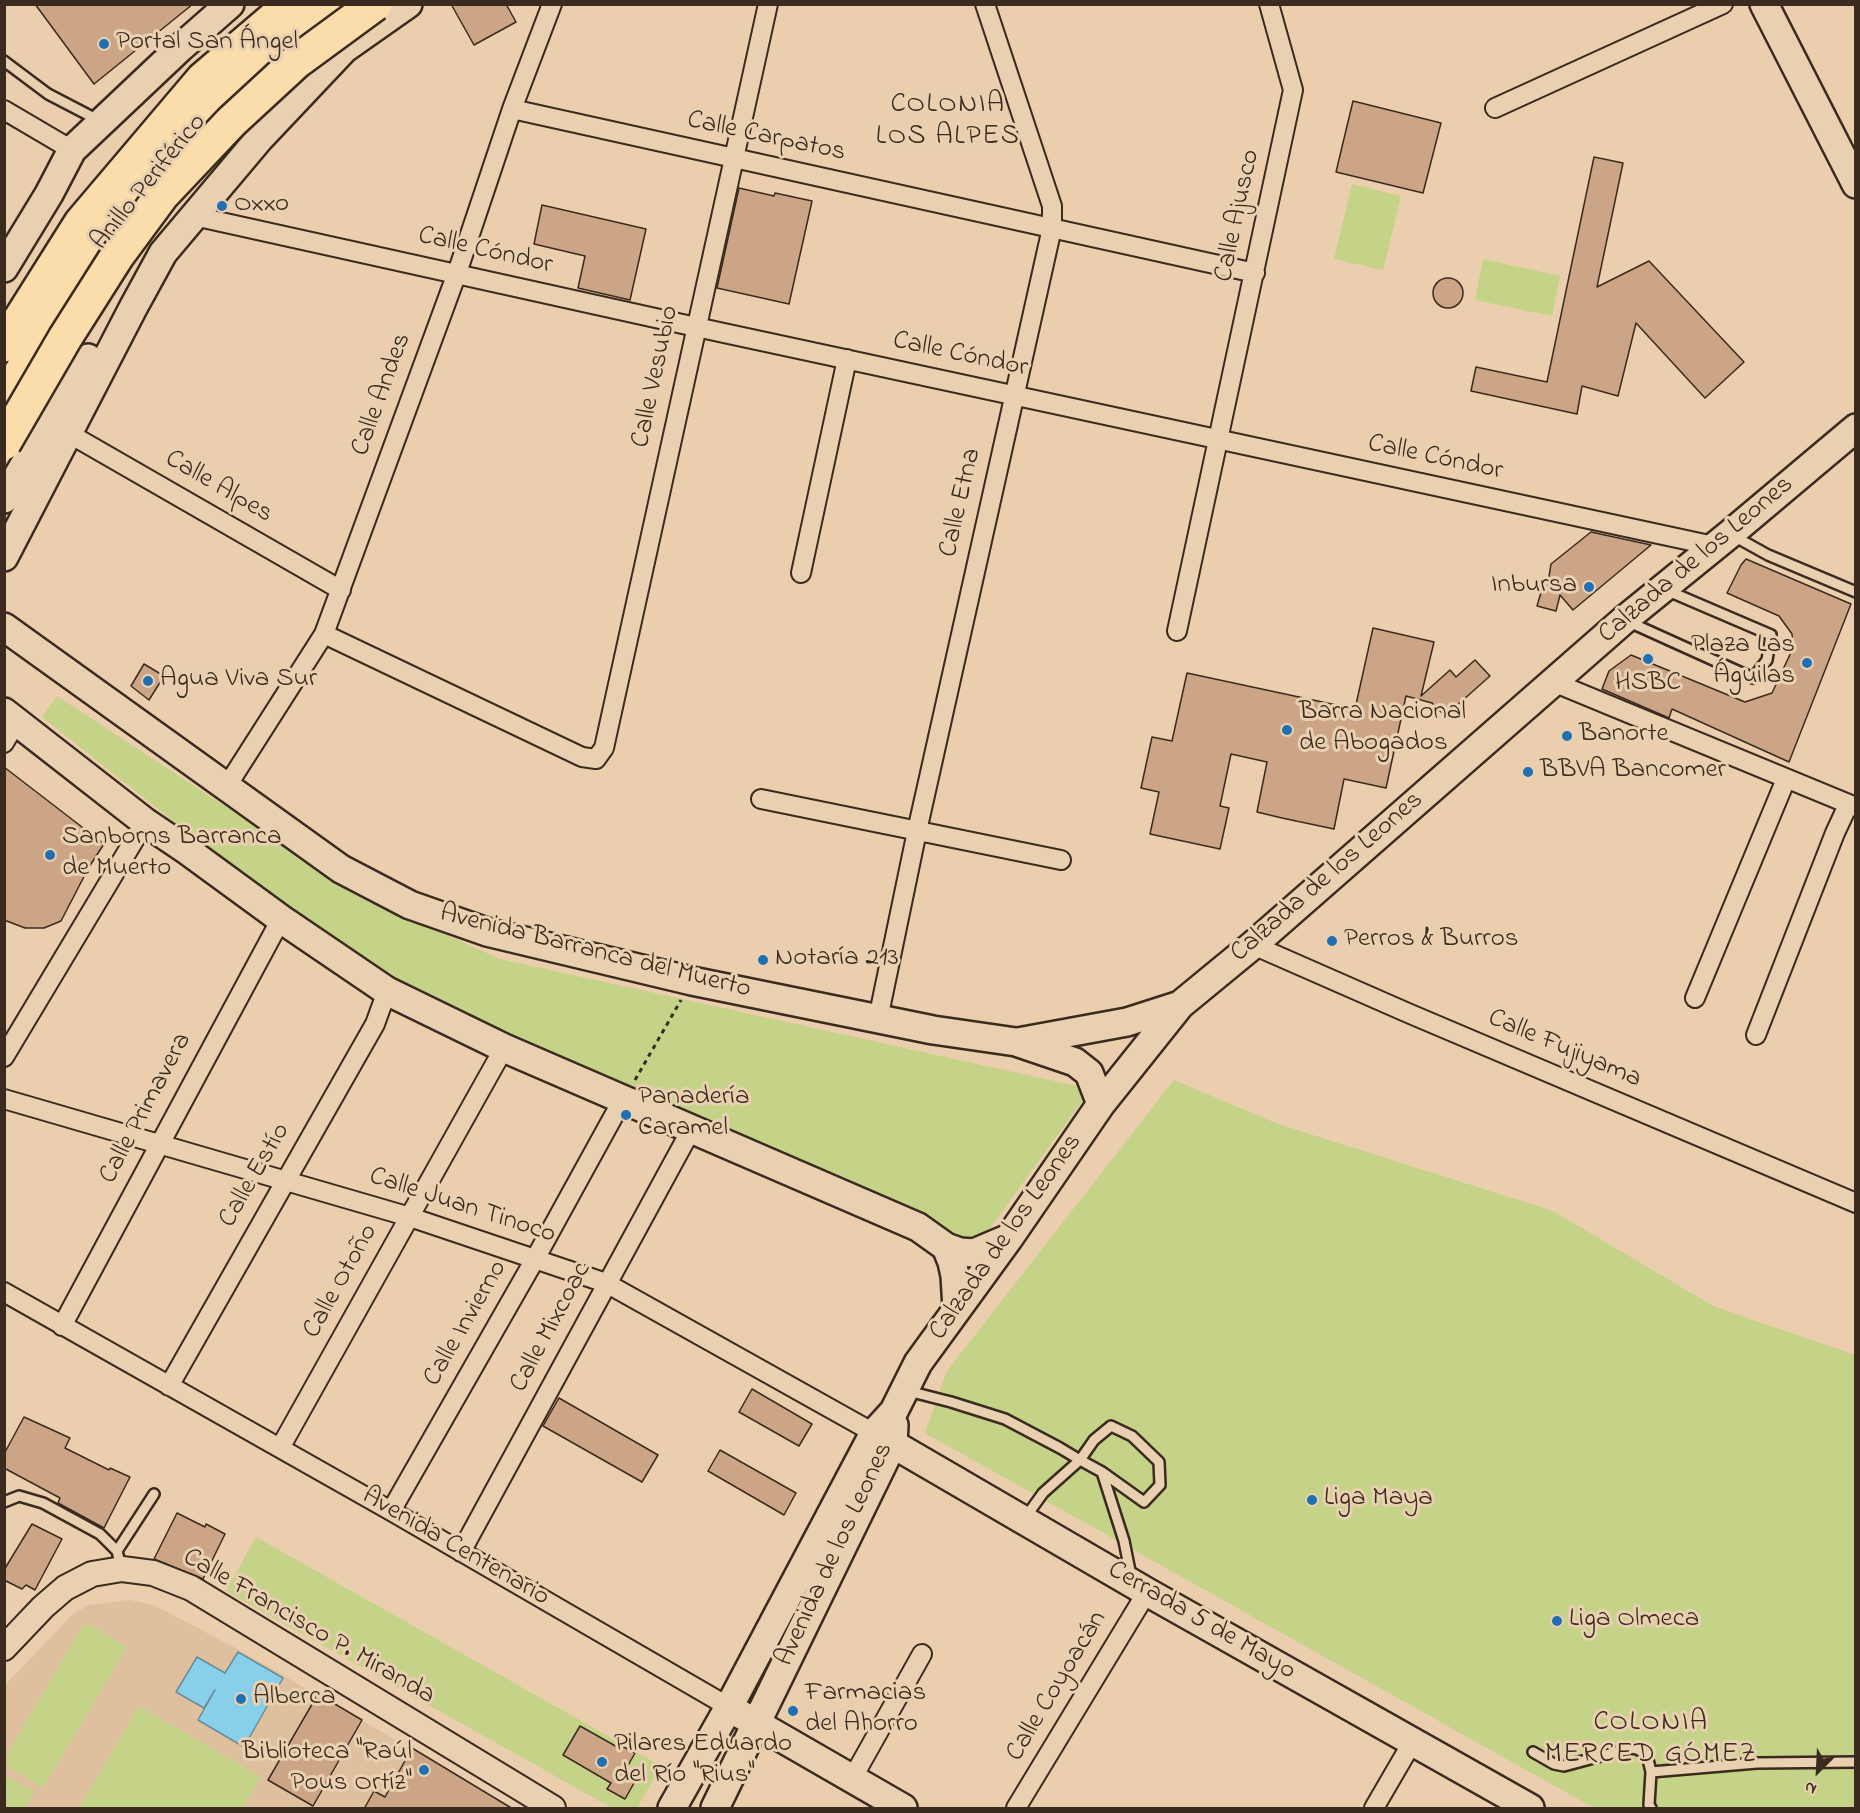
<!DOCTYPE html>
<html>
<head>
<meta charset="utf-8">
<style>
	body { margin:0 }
	#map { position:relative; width:1860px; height:1813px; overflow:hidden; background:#eacead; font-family:"Indie Flower",sans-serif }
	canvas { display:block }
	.frame { position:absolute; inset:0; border:6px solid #3b2a1e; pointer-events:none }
	.north { position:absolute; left:1788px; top:1741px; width:60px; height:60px; -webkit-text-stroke:4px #e8d0b0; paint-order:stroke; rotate:204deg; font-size:16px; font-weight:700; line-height:24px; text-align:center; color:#3b2a1e }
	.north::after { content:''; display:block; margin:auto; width:21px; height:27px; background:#3b2a1e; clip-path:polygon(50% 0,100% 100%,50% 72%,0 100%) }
</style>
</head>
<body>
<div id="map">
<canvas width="1860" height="1813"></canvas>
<div class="frame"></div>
<div class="north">N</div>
</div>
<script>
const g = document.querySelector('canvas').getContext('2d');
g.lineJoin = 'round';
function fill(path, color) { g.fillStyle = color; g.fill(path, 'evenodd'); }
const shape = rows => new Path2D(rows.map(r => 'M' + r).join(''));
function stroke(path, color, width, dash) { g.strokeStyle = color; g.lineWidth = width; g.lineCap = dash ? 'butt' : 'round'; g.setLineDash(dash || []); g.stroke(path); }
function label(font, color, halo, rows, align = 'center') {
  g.font = font + ' "Indie Flower",sans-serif'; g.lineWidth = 6; g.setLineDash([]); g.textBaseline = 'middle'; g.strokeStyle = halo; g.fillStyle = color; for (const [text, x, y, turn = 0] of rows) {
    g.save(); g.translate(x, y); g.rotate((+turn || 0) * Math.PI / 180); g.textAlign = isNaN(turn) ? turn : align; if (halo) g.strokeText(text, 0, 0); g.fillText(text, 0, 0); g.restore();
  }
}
const built = shape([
	[130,1600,154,1605,239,1650,514,1808,5,1808,4,1686,74,1613,89,1605]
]);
const green = shape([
	[1352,184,1401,196,1383,270,1334,259],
	[1483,259,1560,276,1552,316,1475,300],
	[57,696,365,898,500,959,1091,1089,975,1249,929,1218,711,1121,512,1042,417,996,288,912,42,717],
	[1174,1080,1278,1124,1553,1211,1713,1306,1855,1355,1855,1808,1594,1808,925,1433,947,1371],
	[256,1537,661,1766,637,1808,612,1808,226,1591],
	[85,1622,127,1647,43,1788,5,1765,5,1758],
	[139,1706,261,1777,242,1808,79,1808],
	[4,1775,35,1792,25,1808,5,1808]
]);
const water = shape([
	[238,1652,283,1678,244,1747,198,1720,215,1690,204,1708,176,1692,197,1657,225,1673,238,1652]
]);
const building = shape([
	[35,4,193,4,94,84,35,4],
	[451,4,506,4,516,22,474,45,451,4],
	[1353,101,1441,123,1423,193,1336,172,1353,101],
	[1594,157,1623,163,1597,287,1649,261,1744,362,1705,398,1636,323,1618,396,1582,386,1577,414,1471,391,1476,367,1547,382,1594,157],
	[739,188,774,196,775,193,812,201,789,304,717,288,739,188],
	[542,205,646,229,630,300,578,288,585,256,534,244,542,205],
	'1433 293a15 15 0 1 1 30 0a15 15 0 1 1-30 0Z',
	[1591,532,1651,545,1573,610,1560,595,1556,611,1537,606,1544,582,1548,583,1551,564,1591,532],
	[1746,559,1851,604,1789,762,1672,709,1669,718,1602,689,1609,671,1631,655,1745,702,1772,693,1793,648,1792,634,1779,616,1727,593,1741,565,1746,559],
	[1373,628,1434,642,1421,696,1450,670,1456,677,1475,660,1490,676,1445,716,1432,703,1406,696,1386,788,1344,779,1334,829,1282,818,1257,812,1267,762,1231,754,1220,806,1229,808,1220,849,1150,834,1159,792,1141,788,1152,737,1172,741,1187,673,1355,709,1373,628],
	[144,664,164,676,149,700,131,686,144,664],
	[4,767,104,844,89,867,61,921,44,928,25,928,4,920,4,767],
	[752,1389,812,1424,799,1446,739,1412,752,1389],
	[559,1398,658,1455,642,1482,543,1426,559,1398],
	[24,1417,70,1438,65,1448,109,1470,110,1468,130,1477,104,1528,58,1503,60,1498,4,1468,4,1454,24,1417],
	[720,1450,796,1493,784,1515,708,1471,720,1450],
	[177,1513,205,1527,206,1524,225,1534,203,1579,154,1559,177,1513],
	[32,1524,62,1539,35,1590,26,1585,22,1589,4,1580,4,1570,32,1524],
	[318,1694,362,1720,313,1806,268,1780,318,1694],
	[580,1726,619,1748,620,1745,635,1753,626,1769,638,1776,625,1799,607,1789,611,1783,563,1755,580,1726],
	[412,1748,513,1809,364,1809,374,1791,385,1797,412,1748]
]);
const path = shape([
	[635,1080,681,1000]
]);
const service = shape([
	[4,61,48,94,98,120],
	[1732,535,1768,555,1856,592],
	[1629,622,1753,678,1767,660,1771,635,1666,590],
	[908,1391,951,1402,1005,1419,1060,1448,1080,1460,1102,1472,1144,1502,1160,1485,1159,1462,1132,1436,1111,1426,1094,1440,1080,1460,1043,1493,1025,1518],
	[1102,1472,1124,1541,1131,1576],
	[4,1502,19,1496,43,1503,100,1534,117,1551,121,1567],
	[117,1551,154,1494],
	[1533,1752,1554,1764,1564,1766,1631,1748,1637,1749,1647,1755,1651,1772,1757,1763,1856,1762],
	[1651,1808,1649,1805,1651,1772]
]);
const minor = shape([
	[1495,108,1723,4],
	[512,109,1255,273],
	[4,110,72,150],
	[194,216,696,327,1714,546],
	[68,433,341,590],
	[801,573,847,359],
	[1177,631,1293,90,1269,4],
	[324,634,582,757,596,759,604,748,768,4],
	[1553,682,1856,807],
	[4,743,17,721],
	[227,786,324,634,457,273,512,109,552,4],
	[761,799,1061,860],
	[1253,945,1408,1013,1856,1203],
	[1695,998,1786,779],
	[878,1019,917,831,1052,228,1052,206,985,4],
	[1756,1035,1835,833,1848,805],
	[4,1057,145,822],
	[4,1099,410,1217,606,1283,874,1433],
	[4,1292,391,1511,729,1707],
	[62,1326,281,919],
	[169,1386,375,1024,387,991],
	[280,1448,504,1048],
	[391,1511,535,1259,623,1099],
	[461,1552,691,1130],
	[852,1779,922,1654],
	[1016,1808,1147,1592],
	[1374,1808,1413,1741]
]);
const tertiary = shape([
	[4,1648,43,1607,65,1588,92,1574,122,1569,153,1573,191,1588,553,1808]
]);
const secondary = shape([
	[1764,4,1856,184],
	[4,268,49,194,72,150,180,48,230,4],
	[4,499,88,358],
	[4,557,133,308,163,253,259,139,344,49,408,4],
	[4,627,341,869,410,905,487,932,692,981,933,1030,1016,1042,1075,1062,1089,1073,1101,1104],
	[4,712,145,822,188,851,281,919,387,991,504,1048,918,1227,946,1247,960,1252,974,1253,1007,1239],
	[1018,1042,1127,1022,1180,1005],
	[946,1247,952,1262,955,1276,957,1308],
	[874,1433,1147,1592,1530,1808],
	[740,1714,903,1808],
	[672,1808,729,1707,874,1433,894,1411,918,1363,1009,1238,1101,1104,1180,1005,1253,945,1624,620,1730,534,1856,428],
	[715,1808,893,1443,894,1425]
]);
const motorway = shape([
	[4,345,81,223,203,79,291,4],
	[4,401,100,241,130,200,218,99,294,35,340,4]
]);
const motorwayBridge = shape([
	[4,443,65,338,117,256,162,195,231,122,296,62,375,4]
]);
const markers = [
	[104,44,6,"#1f6fb2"],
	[222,206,6,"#1f6fb2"],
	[1589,587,6,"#1f6fb2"],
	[1648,659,6,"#1f6fb2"],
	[1807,663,6,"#1f6fb2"],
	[148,681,6,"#1f6fb2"],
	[1287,730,6,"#1f6fb2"],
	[1567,736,6,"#1f6fb2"],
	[1528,772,6,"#1f6fb2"],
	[50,855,6,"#1f6fb2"],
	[1332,941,6,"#1f6fb2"],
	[763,960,6,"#1f6fb2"],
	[626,1115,6,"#1f6fb2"],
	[1312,1500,6,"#1f6fb2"],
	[1557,1621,6,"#1f6fb2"],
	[241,1699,6,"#1f6fb2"],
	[793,1711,6,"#1f6fb2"],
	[602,1762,6,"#1f6fb2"],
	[424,1770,6,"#1f6fb2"]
];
const poiNames = [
	["Portal San Ángel",116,44],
	["Oxxo",234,206],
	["Inbursa",1577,587,"right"],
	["Plaza Las",1795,647,"right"],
	["Águilas",1795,678,"right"],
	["Agua Viva Sur",160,681],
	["HSBC",1648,685,"center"],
	["Barra Nacional",1299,714],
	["de Abogados",1299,745],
	["Banorte",1579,736],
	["BBVA Bancomer",1540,772],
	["Sanborns Barranca",62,839],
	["de Muerto",62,870],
	["Perros & Burros",1344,941],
	["Notaría 213",775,960],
	["Panadería",638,1099],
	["Caramel",638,1130],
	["Liga Maya",1324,1500],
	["Liga Olmeca",1569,1621],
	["Farmacias",805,1695],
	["del Ahorro",805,1726],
	["Alberca",253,1699],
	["Pilares Eduardo",614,1746],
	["del Río \"Rius\"",614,1777],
	["Biblioteca \"Raúl",412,1754,"right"],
	["Pous Ortíz\"",412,1785,"right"]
];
const streetNames = [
	["Calle Carpatos",766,138,12],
	["Anillo Periférico",150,183,-51],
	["Calle Ajusco",1239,216,-78],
	["Calle Cóndor",485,252,13],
	["Calle Cóndor",960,356,12],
	["Calle Vesubio",657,377,-78],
	["Calle Andes",383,395,-70],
	["Calle Cóndor",1435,459,12],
	["Calle Alpes",218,488,30],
	["Calle Etna",962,503,-77],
	["Calzada de los Leones",1697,561,-40],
	["Calzada de los Leones",1328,878,-41],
	["Avenida Barranca del Muerto",595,953,14],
	["Calle Fujiyama",1564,1050,23],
	["Calle Primavera",147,1109,-62],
	["Calle Estío",256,1176,-60],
	["Calle Juan Tinoco",462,1207,18],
	["Calzada de los Leones",1007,1238,-55],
	["Calle Otoño",342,1282,-61],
	["Calle Invierno",467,1324,-60],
	["Calle Mixcoac",552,1328,-62],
	["Avenida Centenario",455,1548,30],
	["Avenida de los Leones",836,1555,-65],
	["Cerrada 5 de Mayo",1201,1622,30],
	["Calle Francisco P. Miranda",308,1628,30],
	["Calle Coyoacán",1058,1687,-59]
];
const neighbourhoodNames = [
	["COLONIA",948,106],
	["LOS ALPES",948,138],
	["COLONIA",1651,1724],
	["MERCED GÓMEZ",1651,1756]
];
fill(built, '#debf9e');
fill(green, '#c4d387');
fill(water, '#88cfea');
stroke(water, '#698d98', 1.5);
fill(building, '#cba586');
stroke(building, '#3b2a1e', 1.5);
stroke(service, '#3b2a1e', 14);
stroke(minor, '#3b2a1e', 22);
stroke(tertiary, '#3b2a1e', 28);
stroke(secondary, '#3b2a1e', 32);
stroke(motorway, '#3b2a1e', 38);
stroke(path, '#3b2a1e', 3, [4.5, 4.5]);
stroke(service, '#e8d0b0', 9);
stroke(minor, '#e8d0b0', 18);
stroke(tertiary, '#e8d0b0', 24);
stroke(secondary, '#e8d0b0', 27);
stroke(motorway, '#fbddab', 33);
stroke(motorwayBridge, '#3b2a1e', 38, []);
stroke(motorwayBridge, '#fbddab', 33);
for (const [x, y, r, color] of markers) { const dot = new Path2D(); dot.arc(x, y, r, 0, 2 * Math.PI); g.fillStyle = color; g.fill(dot); stroke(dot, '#e8d0b0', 2); }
label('27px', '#3b2a1e', '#e8d0b0', poiNames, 'left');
label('27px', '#3b2a1e', '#e8d0b0', streetNames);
g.letterSpacing = '1.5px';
label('28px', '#3b2a1e', '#e8d0b0', neighbourhoodNames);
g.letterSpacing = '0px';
</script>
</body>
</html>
